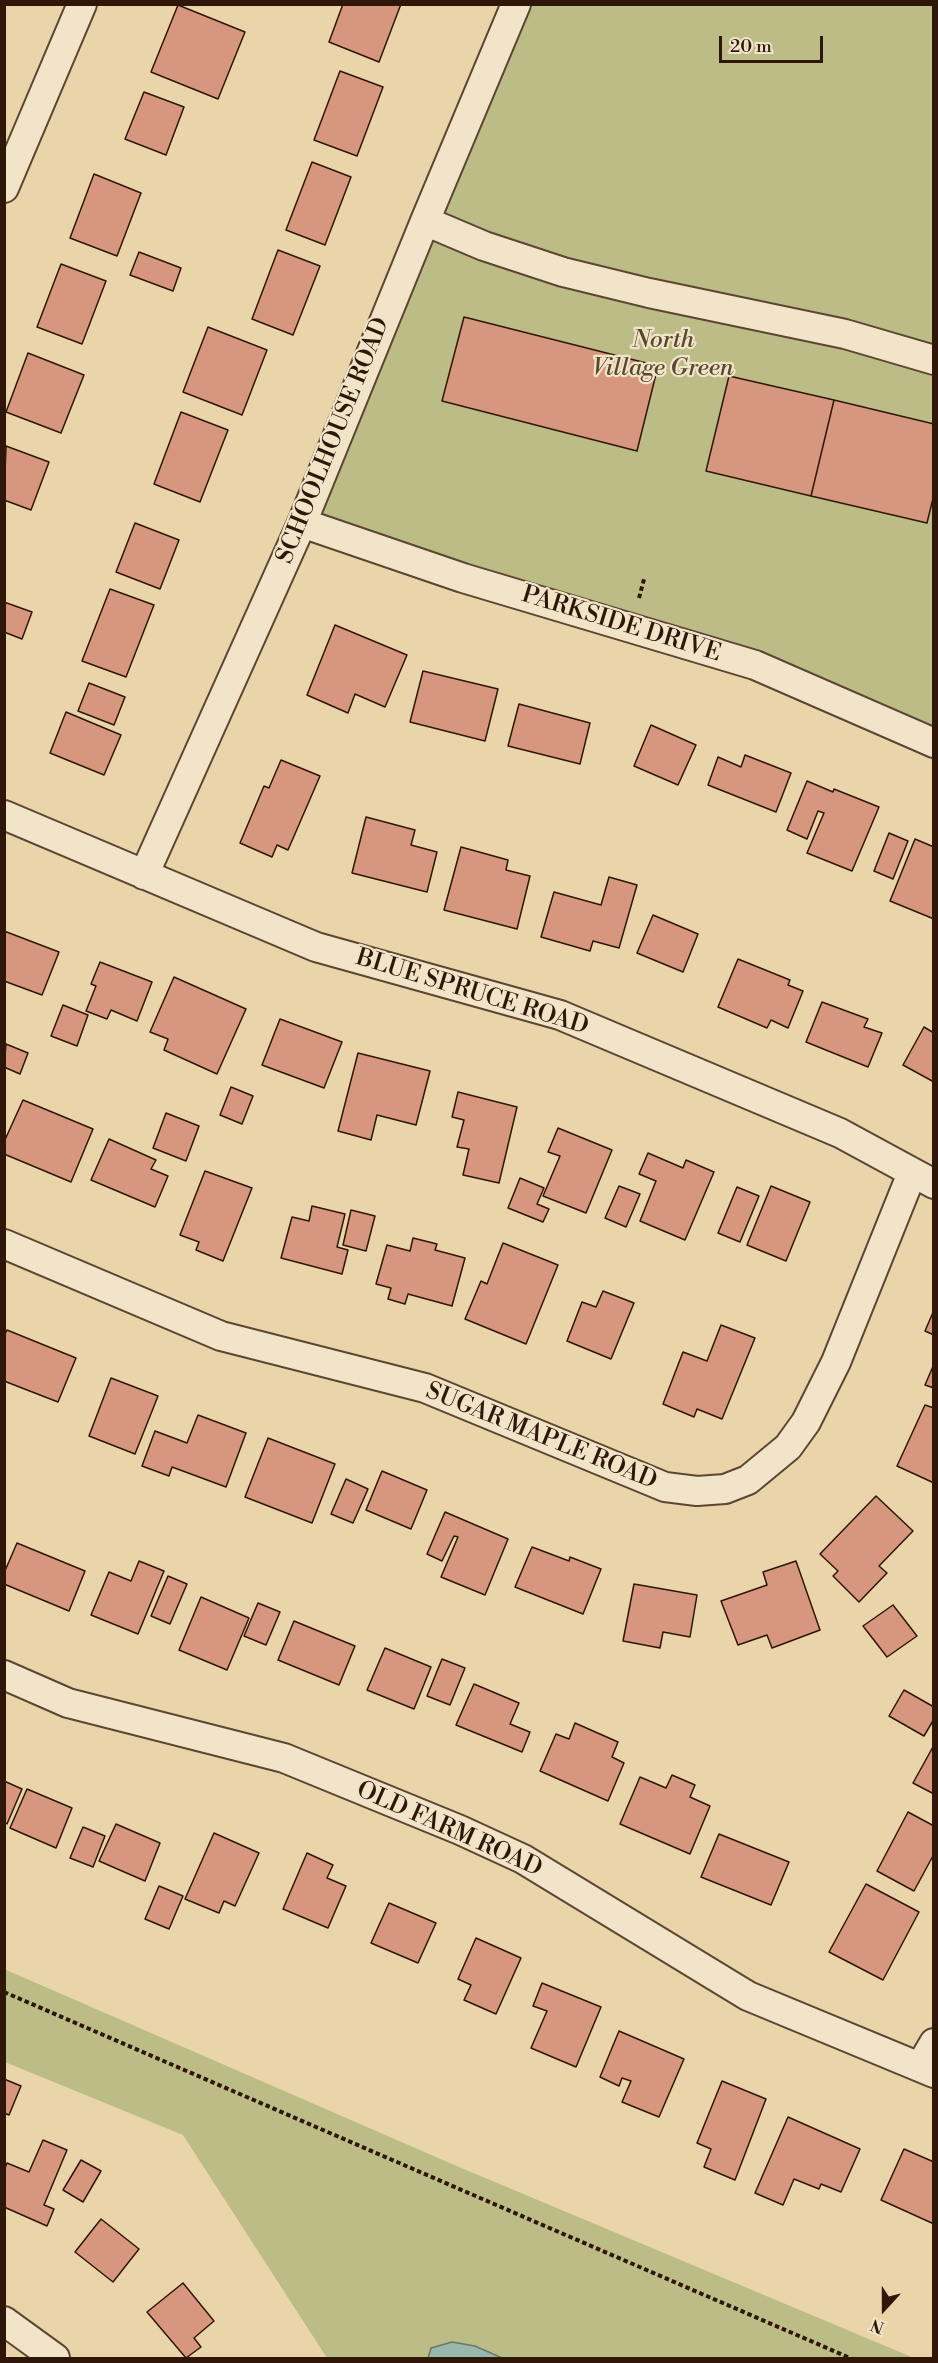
<!DOCTYPE html>
<html>
<head>
<meta charset="utf-8">
<style>
	body { margin:0 }
	#map { position:relative; width:938px; height:2363px; overflow:hidden; background:#ead5aa; font-family:"Libre Bodoni",serif }
	canvas { display:block }
	.frame { position:absolute; inset:0; border:6px solid #2e1609; pointer-events:none }
	.north { position:absolute; left:854px; top:2279px; width:60px; height:60px; -webkit-text-stroke:4px #f1e4c8; paint-order:stroke; rotate:201deg; font-size:16px; font-weight:700; line-height:24px; text-align:center; color:#2e1609 }
	.north::after { content:''; display:block; margin:auto; width:21px; height:27px; background:#2e1609; clip-path:polygon(50% 0,100% 100%,50% 72%,0 100%) }
	.scale { position:absolute; left:719px; top:36px; width:104px; height:27px; box-sizing:border-box; border:3px solid #2e1609; border-top:0; padding-left:8px; font-size:18px; line-height:21px; white-space:nowrap; color:#2e1609; -webkit-text-stroke:4px #f1e4c8; paint-order:stroke }
</style>
</head>
<body>
<div id="map">
<canvas width="938" height="2363"></canvas>
<div class="frame"></div>
<div class="north">N</div>
<div class="scale">20 m</div>
</div>
<script>
const g = document.querySelector('canvas').getContext('2d');
g.lineJoin = 'round';
function fill(path, color) { g.fillStyle = color; g.fill(path, 'evenodd'); }
const shape = rows => new Path2D(rows.map(r => 'M' + r).join(''));
function stroke(path, color, width, dash) { g.strokeStyle = color; g.lineWidth = width; g.lineCap = dash ? 'butt' : 'round'; g.setLineDash(dash || []); g.stroke(path); }
function label(font, color, halo, rows, align = 'center') {
  g.font = font + ' "Libre Bodoni",serif'; g.lineWidth = 4.5; g.setLineDash([]); g.textBaseline = 'middle'; g.strokeStyle = halo; g.fillStyle = color; for (const [text, x, y, turn = 0] of rows) {
    g.save(); g.translate(x, y); g.rotate((+turn || 0) * Math.PI / 180); g.textAlign = isNaN(turn) ? turn : align; if (halo) g.strokeText(text, 0, 0); g.fillText(text, 0, 0); g.restore();
  }
}
const green = shape([
	[516,5,933,5,933,742,302,523],
	[4,1969,452,2164,914,2358,327,2358,183,2135,5,2062]
]);
const water = shape([
	[452,2342,475,2346,502,2358,428,2358,431,2348,452,2342]
]);
const building = shape([
	[343,4,401,4,379,62,329,42,343,4],
	[178,5,245,32,218,99,151,72,178,5],
	[340,71,383,87,357,156,314,140,340,71],
	[144,92,184,107,166,155,125,139,144,92],
	[312,162,351,177,325,245,286,230,312,162],
	[94,174,141,193,117,256,70,238,94,174],
	[278,250,320,266,293,335,252,319,278,250],
	[139,252,181,268,173,291,130,275,139,252],
	[61,264,106,281,82,344,37,327,61,264],
	[464,317,658,366,637,451,442,401,464,317],
	[208,327,267,350,242,415,183,392,208,327],
	[28,353,84,375,61,433,6,412,28,353],
	[729,376,834,400,811,496,706,471,729,376],
	[834,400,934,424,934,494,927,523,811,496,834,400],
	[181,412,228,430,200,502,154,484,181,412],
	[6,446,49,462,31,510,4,500,6,446],
	[135,523,179,540,160,589,116,572,135,523],
	[110,589,154,605,126,677,82,661,110,589],
	[4,602,32,612,22,639,4,632,4,602],
	[335,625,407,655,385,707,355,694,348,713,307,695,335,625],
	[423,671,498,689,485,741,410,722,423,671],
	[89,683,125,697,114,725,78,711,89,683],
	[519,704,590,723,580,764,508,746,519,704],
	[66,712,121,735,104,775,50,753,66,712],
	[651,725,696,745,678,785,634,766,651,725],
	[745,755,791,773,776,812,708,785,718,757,741,767,745,755],
	[281,760,320,776,288,850,277,845,272,857,240,843,264,786,269,788,281,760],
	[807,781,833,792,834,789,879,807,852,871,807,853,824,813,818,811,807,839,787,830,807,781],
	[366,817,415,830,411,845,437,852,427,892,352,873,366,817],
	[889,833,908,841,893,879,874,871,889,833],
	[915,839,934,847,934,919,890,901,915,839],
	[461,847,508,860,506,870,530,876,517,929,444,910,461,847],
	[609,877,637,885,619,948,593,941,590,951,541,937,554,892,601,905,609,877],
	[653,915,698,934,683,972,637,953,653,915],
	[4,931,59,952,42,995,4,981,4,931],
	[738,959,790,980,788,985,803,991,788,1028,771,1020,767,1028,718,1007,738,959],
	[100,962,152,982,137,1021,111,1010,107,1019,86,1011,96,986,91,984,100,962],
	[174,977,246,1009,217,1074,164,1050,168,1039,150,1032,174,977],
	[822,1002,868,1019,864,1027,882,1033,868,1067,806,1042,822,1002],
	[63,1005,88,1015,77,1046,51,1036,63,1005],
	[280,1019,342,1042,324,1088,262,1065,280,1019],
	[924,1027,934,1033,934,1082,903,1065,924,1027],
	[6,1044,28,1053,20,1074,4,1067,6,1044],
	[358,1053,430,1071,416,1125,377,1115,371,1140,338,1131,358,1053],
	[231,1087,253,1096,242,1124,220,1115,231,1087],
	[458,1092,517,1107,499,1183,463,1175,469,1149,457,1147,464,1120,452,1117,458,1092],
	[23,1100,93,1129,71,1182,4,1154,4,1142,23,1100],
	[166,1113,199,1126,186,1161,153,1148,166,1113],
	[558,1128,612,1150,586,1213,543,1196,560,1156,548,1152,558,1128],
	[109,1139,156,1160,151,1169,168,1176,155,1207,91,1180,109,1139],
	[648,1153,683,1168,686,1160,714,1172,685,1240,640,1221,656,1181,639,1174,648,1153],
	[205,1171,252,1188,223,1261,196,1250,199,1242,180,1235,205,1171],
	[520,1178,544,1188,537,1204,549,1209,543,1222,508,1208,520,1178],
	[619,1186,640,1194,626,1227,605,1218,619,1186],
	[771,1186,810,1202,786,1261,747,1245,771,1186],
	[737,1187,759,1196,740,1242,718,1233,737,1187],
	[312,1206,345,1214,337,1247,348,1250,342,1274,281,1258,292,1217,309,1221,312,1206],
	[351,1210,375,1216,366,1251,343,1245,351,1210],
	[413,1238,437,1244,435,1250,465,1258,452,1306,408,1294,405,1304,388,1299,391,1288,376,1284,387,1245,410,1251,413,1238],
	[503,1243,558,1265,526,1344,465,1319,481,1281,487,1284,503,1243],
	[603,1291,634,1303,611,1359,567,1341,582,1302,596,1307,603,1291],
	[934,1310,934,1335,925,1331,934,1310],
	[721,1325,755,1338,722,1419,697,1409,694,1417,663,1404,683,1352,707,1361,721,1325],
	[7,1330,76,1358,58,1402,4,1381,4,1336,7,1330],
	[934,1364,934,1388,925,1385,934,1364],
	[111,1378,158,1396,135,1454,89,1436,111,1378],
	[925,1405,934,1408,934,1483,897,1466,925,1405],
	[198,1415,246,1433,226,1487,172,1467,169,1476,142,1466,155,1431,187,1443,198,1415],
	[268,1438,335,1464,312,1523,245,1497,268,1438],
	[382,1471,427,1490,411,1529,366,1510,382,1471],
	[346,1479,368,1489,353,1523,331,1514,346,1479],
	[876,1496,913,1531,879,1566,887,1573,859,1602,833,1576,838,1571,820,1554,876,1496],
	[445,1512,508,1539,485,1595,441,1577,458,1537,454,1536,442,1561,427,1554,445,1512],
	[17,1543,85,1571,69,1611,4,1584,4,1573,17,1543],
	[532,1547,569,1561,570,1557,601,1569,583,1614,515,1587,532,1547],
	[139,1561,164,1571,138,1634,91,1615,109,1572,131,1581,139,1561],
	[796,1561,820,1630,772,1648,767,1635,738,1645,721,1601,767,1585,763,1572,796,1561],
	[168,1576,187,1584,170,1624,151,1616,168,1576],
	[634,1584,697,1595,690,1637,663,1632,660,1648,623,1641,634,1584],
	[201,1597,249,1618,227,1670,179,1650,201,1597],
	[258,1603,280,1612,266,1645,244,1636,258,1603],
	[893,1605,917,1636,887,1657,863,1626,893,1605],
	[294,1621,355,1646,339,1685,278,1660,294,1621],
	[385,1648,431,1667,414,1709,367,1690,385,1648],
	[442,1659,465,1668,450,1705,427,1696,442,1659],
	[474,1684,519,1703,510,1724,530,1732,522,1752,456,1725,474,1684],
	[904,1690,934,1707,934,1719,924,1736,889,1716,904,1690],
	[575,1723,618,1742,612,1757,624,1763,608,1801,540,1771,556,1734,569,1739,575,1723],
	[934,1745,934,1794,913,1783,934,1745],
	[672,1775,695,1785,690,1797,710,1806,690,1854,620,1824,640,1777,666,1788,672,1775],
	[4,1781,22,1789,7,1824,4,1822,4,1781],
	[27,1789,72,1808,56,1848,10,1828,27,1789],
	[908,1812,934,1826,934,1854,914,1891,877,1871,908,1812],
	[116,1824,160,1843,145,1881,99,1861,116,1824],
	[83,1827,105,1836,93,1867,70,1858,83,1827],
	[214,1833,259,1853,235,1906,224,1901,219,1913,185,1899,214,1833],
	[719,1834,789,1862,771,1905,701,1877,719,1834],
	[307,1853,333,1865,327,1878,346,1886,328,1928,283,1909,307,1853],
	[866,1884,919,1912,883,1980,829,1952,866,1884],
	[159,1886,183,1896,169,1929,145,1919,159,1886],
	[389,1903,436,1923,418,1963,371,1943,389,1903],
	[476,1938,521,1958,496,2014,464,2000,471,1985,458,1979,476,1938],
	[542,1983,601,2007,576,2067,531,2048,547,2011,533,2006,542,1983],
	[619,2031,684,2059,659,2117,622,2102,631,2081,622,2078,619,2086,600,2077,619,2031],
	[4,2079,21,2086,9,2115,4,2113,4,2079],
	[722,2081,766,2099,735,2180,704,2167,711,2149,697,2143,722,2081],
	[788,2117,860,2149,841,2192,821,2184,819,2189,794,2179,783,2205,755,2193,788,2117],
	[43,2140,67,2150,44,2205,54,2209,47,2226,4,2207,4,2170,7,2163,29,2172,43,2140],
	[904,2149,934,2162,934,2224,881,2200,904,2149],
	[81,2160,101,2171,83,2202,63,2190,81,2160],
	[101,2219,139,2249,113,2282,75,2252,101,2219],
	[183,2283,214,2321,194,2338,201,2347,186,2358,147,2312,183,2283]
]);
const path = shape([
	[639,598,644,579],
	[4,1992,850,2358]
]);
const minor = shape([
	[4,188,82,4],
	[425,221,484,246,563,272,649,293,845,334,934,360],
	[302,523,463,578,755,665,934,743],
	[4,815,316,947,560,1015,840,1133,934,1184],
	[144,875,302,523,425,221,516,4],
	[4,1244,221,1336,425,1388,665,1487,697,1491,725,1489,748,1480,788,1447,806,1422,836,1362,912,1173],
	[4,1675,68,1703,284,1758,460,1830,523,1859,748,1996,934,2073],
	[920,2067,934,2043],
	[4,2321,55,2358]
]);
const parkNames = [
	["North",663,341],
	["Village Green",663,369]
];
const streetNames = [
	["SCHOOLHOUSE ROAD",334,441,-68],
	["PARKSIDE DRIVE",621,625,17],
	["BLUE SPRUCE ROAD",472,993,17],
	["SUGAR MAPLE ROAD",541,1437,22],
	["OLD FARM ROAD",449,1830,24]
];
fill(green, '#bbbc86');
fill(water, '#98b8ab');
stroke(water, '#6e776a', 1.5);
fill(building, '#d6977e');
stroke(building, '#2e1609', 1.5);
stroke(minor, '#5d4631', 32);
stroke(path, '#2e1609', 4, [4.5, 3]);
stroke(minor, '#f1e4c8', 28);
label('italic 24px', '#58482e', '#f1e4c8', parkNames);
label('24px', '#2e1609', '#f1e4c8', streetNames);
</script>
</body>
</html>
